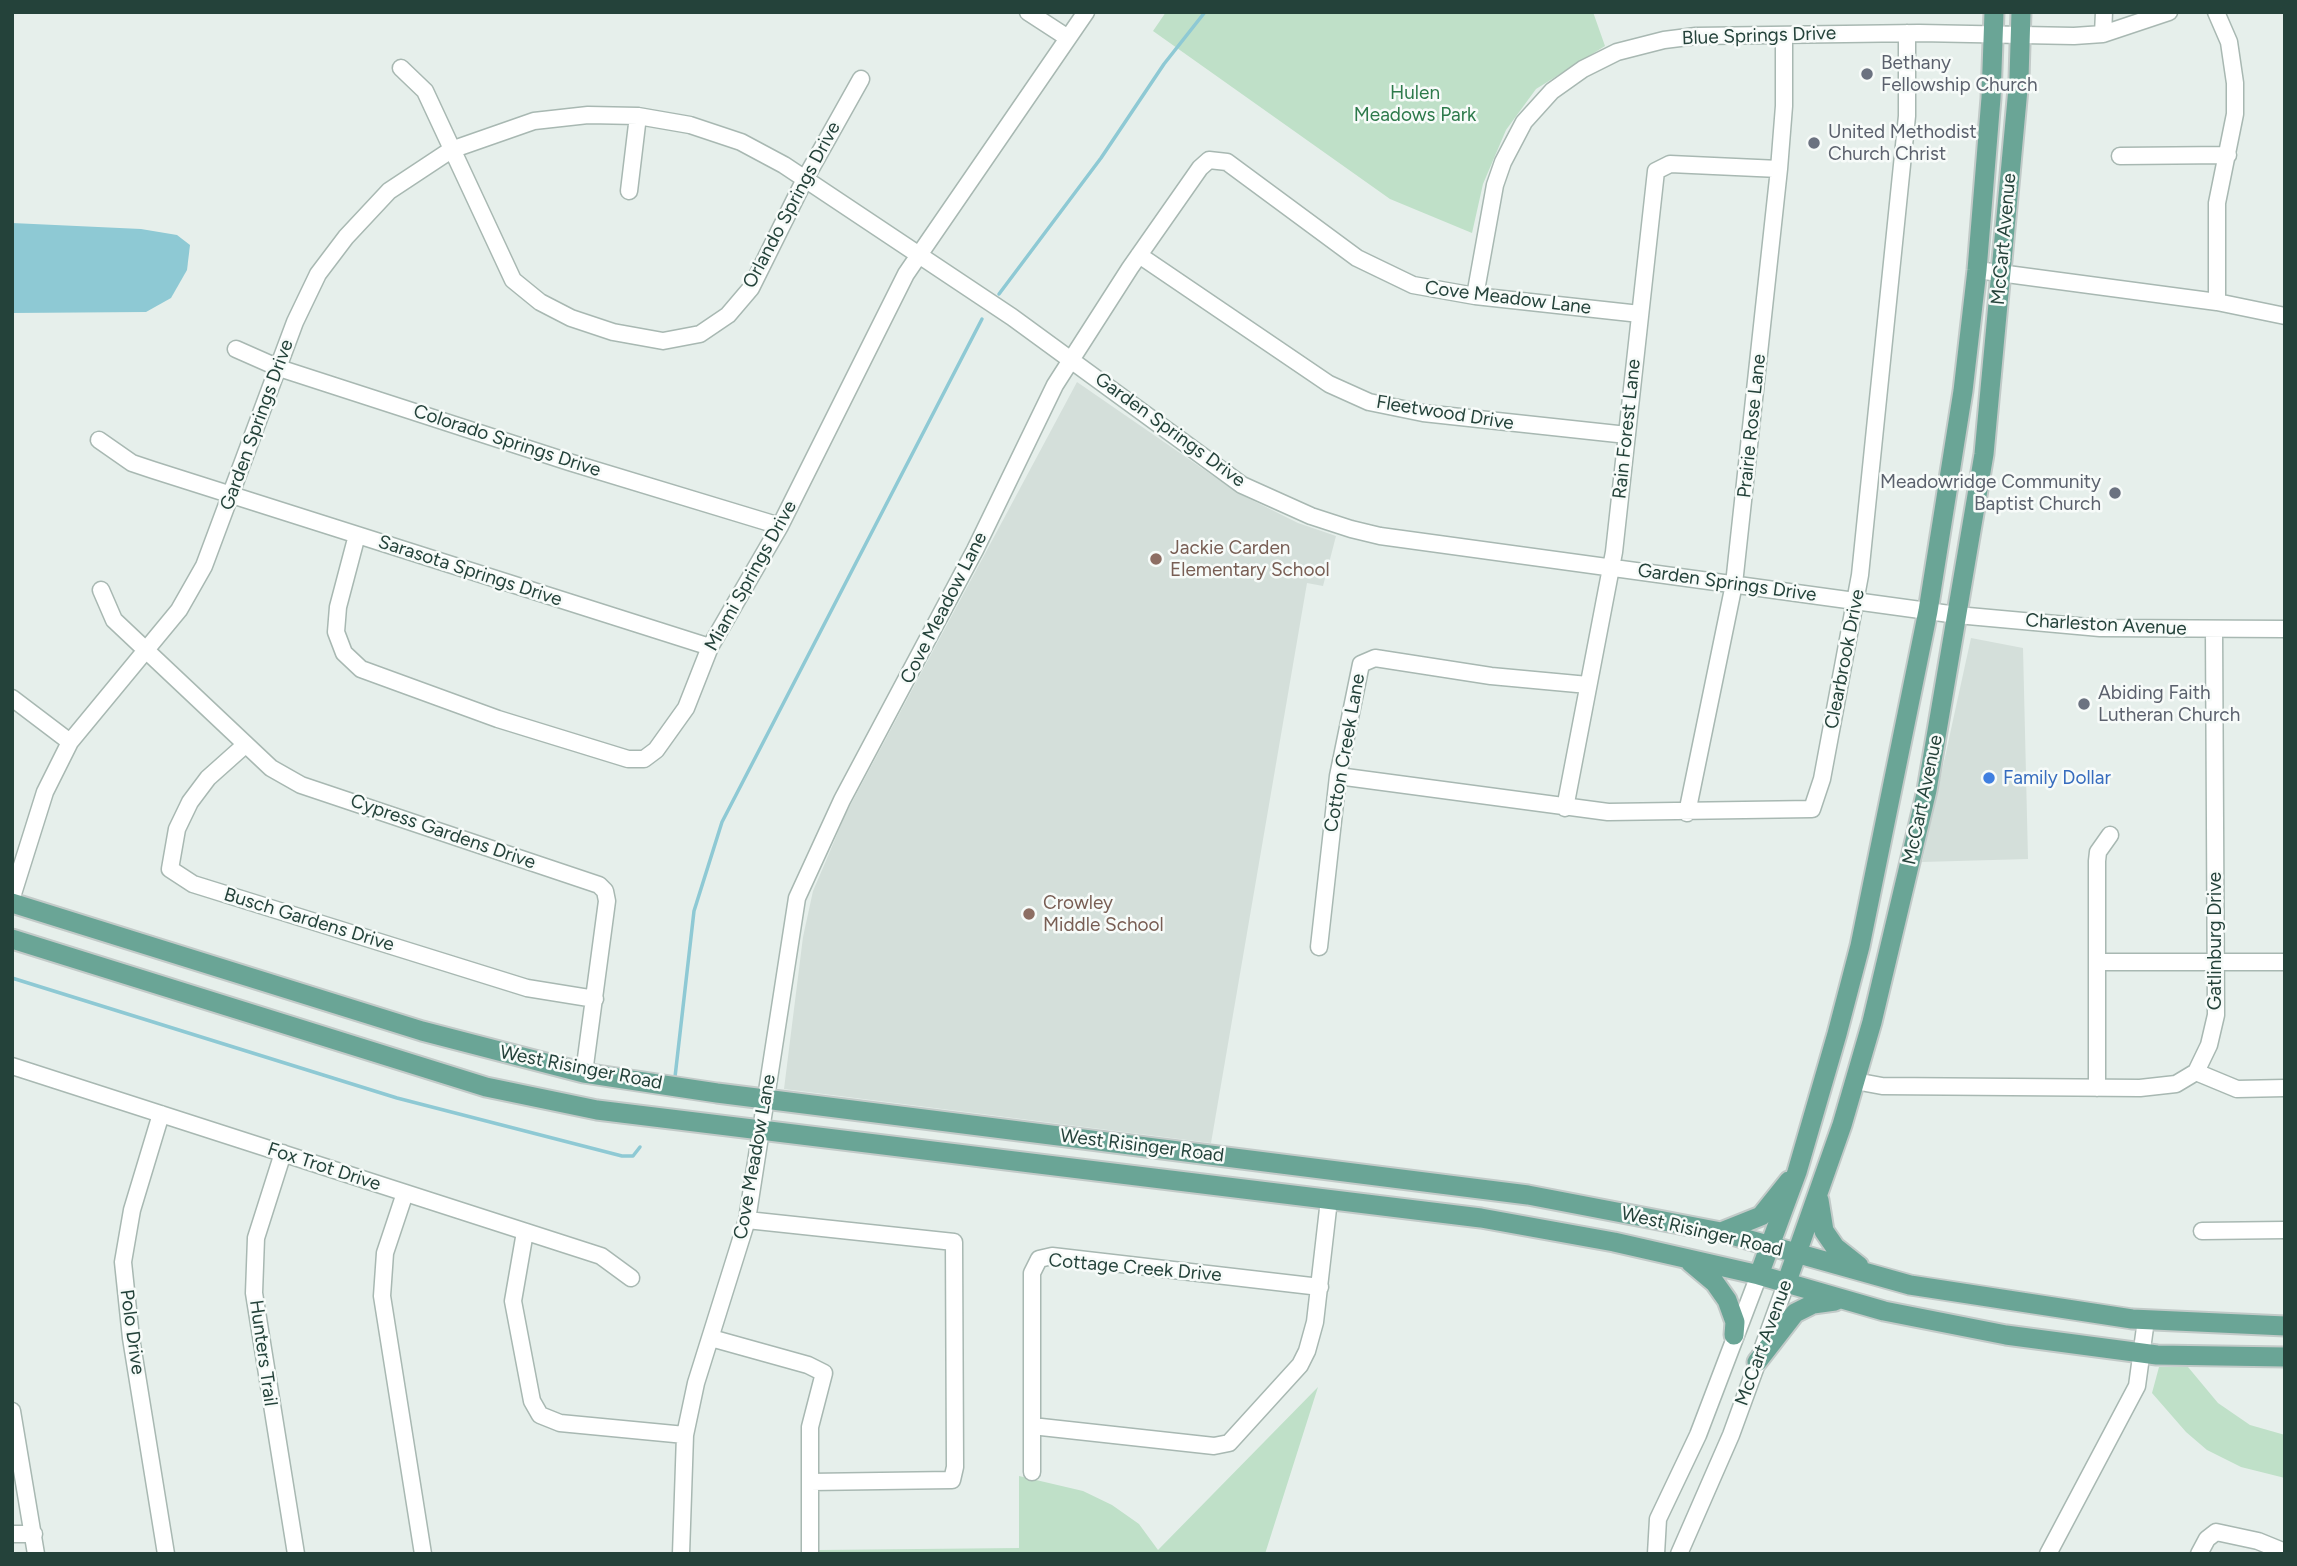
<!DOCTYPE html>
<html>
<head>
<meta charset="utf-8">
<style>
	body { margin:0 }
	#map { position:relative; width:2297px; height:1566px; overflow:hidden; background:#e6efeb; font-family:Figtree,sans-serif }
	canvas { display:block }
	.frame { position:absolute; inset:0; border:14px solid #24423a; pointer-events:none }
</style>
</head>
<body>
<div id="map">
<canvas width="2297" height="1566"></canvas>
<div class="frame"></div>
</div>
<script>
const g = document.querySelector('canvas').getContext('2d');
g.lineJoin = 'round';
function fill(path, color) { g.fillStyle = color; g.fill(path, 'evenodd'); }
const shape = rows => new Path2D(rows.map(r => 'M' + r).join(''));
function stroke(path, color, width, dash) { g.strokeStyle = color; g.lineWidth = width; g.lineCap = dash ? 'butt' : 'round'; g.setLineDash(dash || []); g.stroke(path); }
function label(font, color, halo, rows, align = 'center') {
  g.font = font + ' Figtree,sans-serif'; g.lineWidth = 5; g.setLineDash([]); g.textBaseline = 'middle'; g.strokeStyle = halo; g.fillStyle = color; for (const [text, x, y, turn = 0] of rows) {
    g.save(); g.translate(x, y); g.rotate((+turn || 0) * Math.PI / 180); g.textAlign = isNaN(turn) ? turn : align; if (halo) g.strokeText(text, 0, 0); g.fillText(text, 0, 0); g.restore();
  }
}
const built = shape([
	[1077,382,1238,493,1298,523,1336,536,1323,586,1307,583,1211,1143,784,1089,803,937,813,891,828,856,845,815],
	[1971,638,2023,648,2028,859,1922,862]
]);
const green = shape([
	[1166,12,1593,12,1605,46,1536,89,1506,130,1483,184,1472,233,1390,199,1153,31],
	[2159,1367,2188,1367,2218,1403,2250,1425,2285,1435,2285,1478,2241,1467,2207,1450,2186,1432,2152,1393],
	[1318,1387,1265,1554,819,1554,818,1550,1019,1548,1019,1476,1083,1491,1112,1505,1139,1524,1158,1550]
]);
const water = shape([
	[12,223,141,229,177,235,190,245,187,270,171,298,146,312,12,313]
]);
const stream = shape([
	[999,294,1101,158,1164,64,1205,12],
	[12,978,397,1098,622,1156,633,1156,640,1147],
	[675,1077,694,911,722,822,982,319]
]);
const minor = shape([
	[1028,12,1068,38],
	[2216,12,2229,42,2235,83,2235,114,2217,203,2217,302],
	[2103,34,2104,12],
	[401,68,425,91,513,280,540,302,571,318,613,332,663,341,700,334,728,315,751,288,805,179,861,79],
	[2120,156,2228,155],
	[629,191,638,116],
	[1139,255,1329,384,1369,402,1423,413,1627,435],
	[1977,270,2217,302,2285,316],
	[1475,296,1495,185,1503,162,1524,122,1552,91,1583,69,1617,52,1664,40,1696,36,1919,33,2074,36,2103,34,2169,12],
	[236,349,279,368,569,462,780,526],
	[99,440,132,463,153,470,710,647],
	[357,535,338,607,336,632,344,653,361,669,498,719,628,759,644,759,656,750,686,708,710,647,780,526,906,274,1086,12],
	[101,590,114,620,271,768,301,785,599,885,605,891,607,901,584,1073],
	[12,698,70,742],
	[245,745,208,778,190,802,177,829,170,869,193,884,527,988,595,999],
	[1338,776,1608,812,1812,809,1822,779,1860,575,1907,116,1907,33],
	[1565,808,1614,552,1656,171,1670,164,1779,169],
	[1687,813,1734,584,1779,169,1784,106,1784,35],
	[12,897,45,792,70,742,179,610,204,566,295,322,318,274,346,237,389,191,451,150,534,121,588,115,638,116,690,125,741,142,784,165,1012,317,1242,485,1311,516,1351,529,1380,536,1957,615,2100,628,2285,629],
	[1319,947,1338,776,1361,664,1375,658,1491,676,1588,685],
	[2097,962,2285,962],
	[12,1066,601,1256,631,1278],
	[2196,1072,2237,1089,2285,1088],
	[1855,1081,1882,1086,2140,1088,2176,1084,2196,1072,2209,1045,2216,1015,2214,629],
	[2097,1088,2097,861,2098,852,2110,835],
	[161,1114,132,1210,123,1262,131,1338,166,1554],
	[283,1153,256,1238,254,1293,296,1554],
	[405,1193,385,1253,382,1296,423,1554],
	[747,1220,954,1242,955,1467,952,1480,810,1482],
	[2202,1231,2285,1230],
	[525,1232,513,1301,532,1401,540,1415,560,1423,685,1435],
	[711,1338,808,1365,824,1373,810,1427,810,1554],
	[12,1411,36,1554],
	[1032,1426,1214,1446,1229,1443,1300,1365,1307,1351,1315,1322,1329,1200],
	[1032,1472,1032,1273,1039,1259,1052,1256,1320,1287],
	[12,1534,34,1534],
	[681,1554,685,1435,696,1383,747,1220,797,898,842,800,975,550,1055,385,1130,268,1200,168,1209,160,1227,162,1357,258,1413,285,1475,296,1640,314],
	[1656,1554,1658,1519,1698,1435,1759,1275],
	[1679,1554,1731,1435,1786,1284],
	[2048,1554,2137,1386,2146,1320],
	[2199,1554,2207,1539,2216,1532,2258,1541,2285,1552]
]);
const major = shape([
	[12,903,422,1031,584,1073,717,1093,1528,1195,1721,1232,1910,1285,2132,1319,2285,1326],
	[12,939,486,1087,597,1110,1481,1218,1614,1242,1759,1275,1884,1311,2006,1335,2157,1355,2285,1357],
	[1819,1200,1824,1231,1835,1247,1859,1266],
	[1721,1232,1761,1216,1789,1181],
	[1690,1262,1715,1283,1727,1300,1735,1322,1734,1335],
	[1759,1275,1797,1172,1837,1034,1860,946,1928,611,1963,391,1977,270,1991,98,1994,12],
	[1786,1284,1842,1125,1872,1022,1927,790,1984,454,2019,78,2021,12],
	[1757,1362,1795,1313,1813,1304,1835,1301]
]);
const markers = [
	[1867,74,7,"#6b7280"],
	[1814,143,7,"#6b7280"],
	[2115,493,7,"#6b7280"],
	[1156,559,7,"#8d6e63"],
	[2084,704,7,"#6b7280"],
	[1989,778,7,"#3f7fe0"],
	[1029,914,7,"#8d6e63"]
];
const streetNames = [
	["Blue Springs Drive",1759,36,-2],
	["Orlando Springs Drive",792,205,-62],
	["McCart Avenue",2004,239,-85],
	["Cove Meadow Lane",1508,298,7],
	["Fleetwood Drive",1445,413,9],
	["Garden Springs Drive",257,425,-70],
	["Prairie Rose Lane",1752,426,-84],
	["Rain Forest Lane",1627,429,-84],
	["Garden Springs Drive",1170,430,36],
	["Colorado Springs Drive",507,441,18],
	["Sarasota Springs Drive",470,571,18],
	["Miami Springs Drive",751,576,-61],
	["Garden Springs Drive",1727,583,8],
	["Cove Meadow Lane",944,608,-63],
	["Charleston Avenue",2106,625,3],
	["Clearbrook Drive",1845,659,-79],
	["Cotton Creek Lane",1345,753,-80],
	["McCart Avenue",1923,800,-78],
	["Cypress Gardens Drive",443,832,19],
	["Busch Gardens Drive",309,920,17],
	["Gatlinburg Drive",2215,941,-90],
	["West Risinger Road",581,1068,11],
	["West Risinger Road",1142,1146,7],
	["Cove Meadow Lane",755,1157,-80],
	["Fox Trot Drive",324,1167,18],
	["West Risinger Road",1702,1232,13],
	["Cottage Creek Drive",1135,1268,5],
	["Polo Drive",132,1332,82],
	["McCart Avenue",1764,1343,-70],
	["Hunters Trail",263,1353,82]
];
const worshipNames = [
	["Bethany",1881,63],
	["Fellowship Church",1881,85],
	["United Methodist",1828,132],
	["Church Christ",1828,154],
	["Meadowridge Community",2101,482,"right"],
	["Baptist Church",2101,504,"right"],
	["Abiding Faith",2098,693],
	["Lutheran Church",2098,715]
];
const parkNames = [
	["Hulen",1415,93],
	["Meadows Park",1415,115]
];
const educationNames = [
	["Jackie Carden",1170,548],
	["Elementary School",1170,570],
	["Crowley",1043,903],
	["Middle School",1043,925]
];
const shopNames = [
	["Family Dollar",2003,778]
];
fill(built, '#d4dfda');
fill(green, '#bfe0c8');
fill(water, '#8ec9d4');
stroke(stream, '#8ec9d4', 3.5);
stroke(minor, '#a8b8b2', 19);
stroke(major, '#c2cac8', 23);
stroke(minor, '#fff', 16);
stroke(major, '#6aa596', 19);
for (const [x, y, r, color] of markers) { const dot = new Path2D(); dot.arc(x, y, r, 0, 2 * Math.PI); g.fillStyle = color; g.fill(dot); stroke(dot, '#f7fbf9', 2.5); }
label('19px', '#24423a', '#f7fbf9', streetNames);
label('19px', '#5b616d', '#f7fbf9', worshipNames, 'left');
label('19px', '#2d7a4b', '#f7fbf9', parkNames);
label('19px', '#785e54', '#f7fbf9', educationNames, 'left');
label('19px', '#366cbe', '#f7fbf9', shopNames, 'left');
</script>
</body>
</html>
